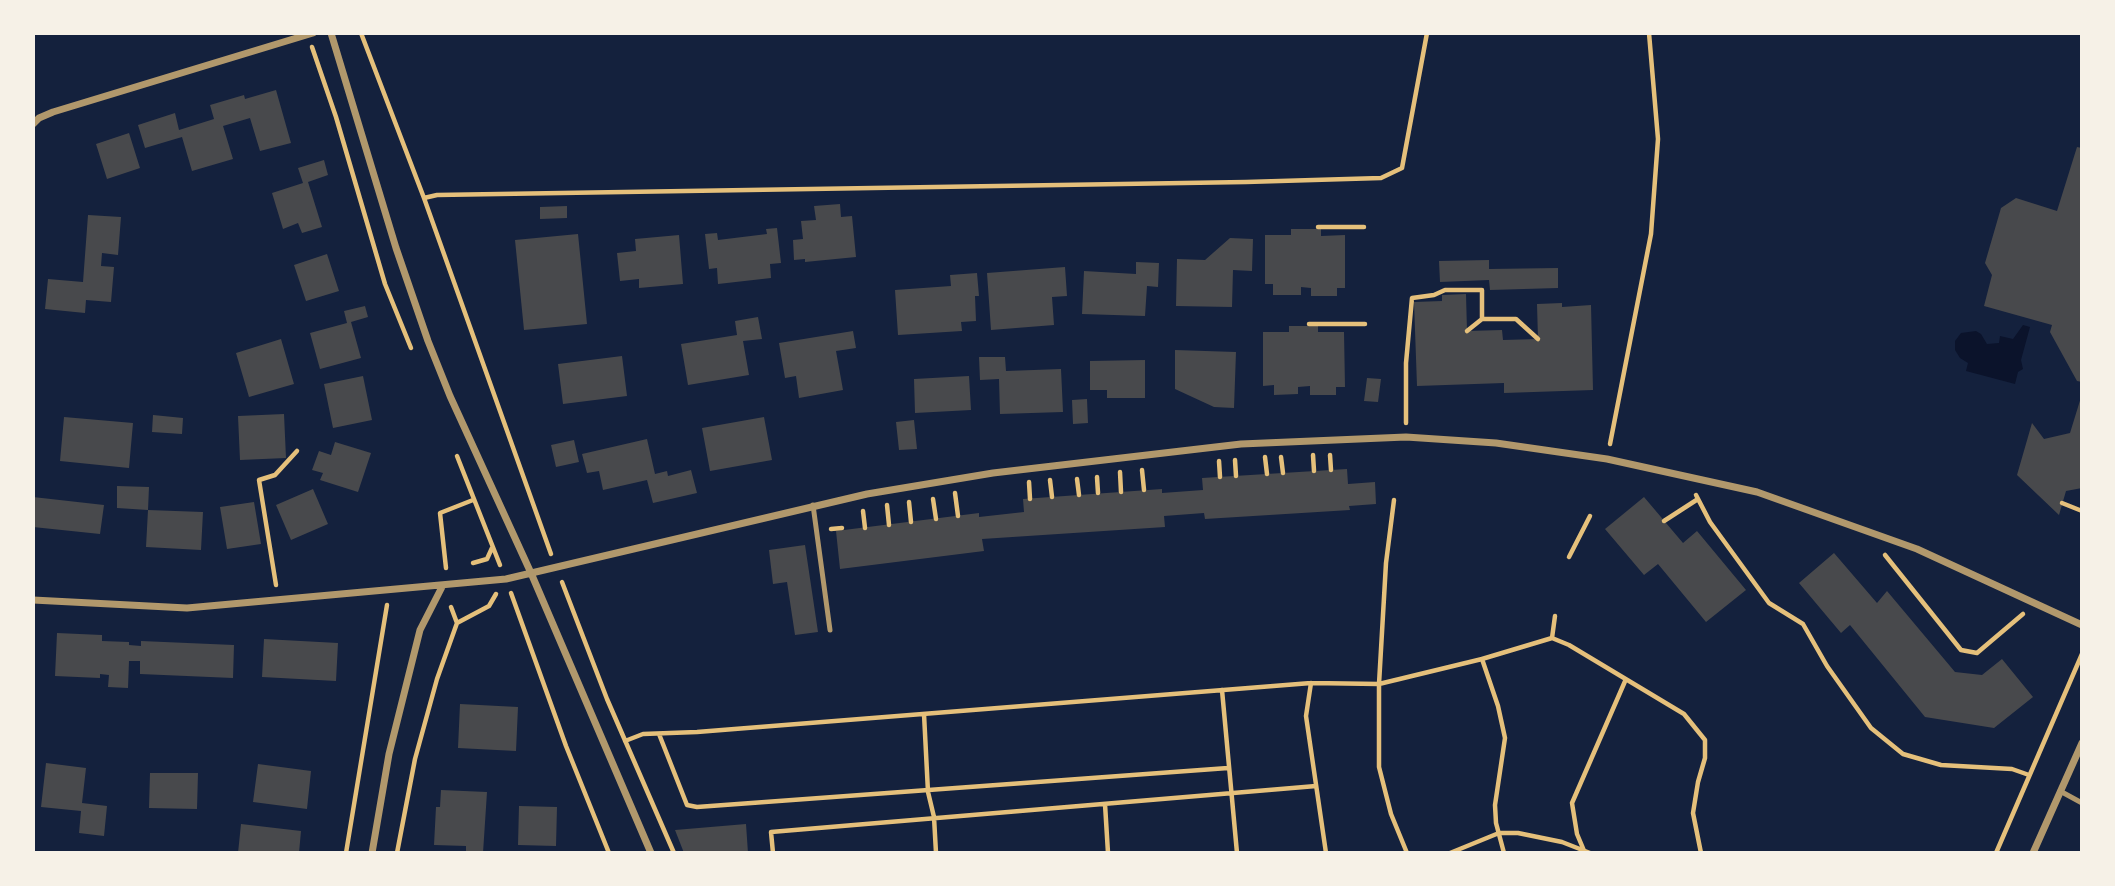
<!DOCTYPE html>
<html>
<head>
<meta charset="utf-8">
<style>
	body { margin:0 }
	#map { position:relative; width:2115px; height:886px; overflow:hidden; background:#14213d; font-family:"Fira Sans",sans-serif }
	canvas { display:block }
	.frame { position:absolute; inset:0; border:35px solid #f6f1e7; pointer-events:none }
</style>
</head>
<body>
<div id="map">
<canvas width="2115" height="886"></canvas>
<div class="frame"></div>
</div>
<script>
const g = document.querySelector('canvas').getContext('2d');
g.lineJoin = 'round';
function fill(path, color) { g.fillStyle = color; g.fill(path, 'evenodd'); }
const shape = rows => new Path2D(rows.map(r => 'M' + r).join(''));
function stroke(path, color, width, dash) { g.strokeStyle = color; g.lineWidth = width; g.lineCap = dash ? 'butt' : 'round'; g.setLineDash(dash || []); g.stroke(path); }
const water = shape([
	[2023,325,2030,327,2021,360,2023,369,2018,372,2015,384,1966,371,1968,363,1960,358,1955,350,1955,341,1961,333,1976,331,1981,334,1987,344,1999,343,2000,336,2013,339]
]);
const building = shape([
	[276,90,291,143,260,151,250,118,223,126,233,159,192,171,182,137,145,148,138,125,175,113,179,130,214,119,210,105,244,95,245,99],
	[129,133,140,168,107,179,96,144],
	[2077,147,2082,148,2082,382,2077,381,2050,332,2052,325,1984,306,1992,275,1985,263,2001,208,2016,198,2057,211],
	[324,160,328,175,308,182,322,227,302,233,298,223,283,229,272,193,303,183,298,168],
	[840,204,841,217,852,216,856,257,805,262,805,259,794,260,793,240,803,239,801,221,816,220,814,206],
	[567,206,567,218,540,219,540,207],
	[88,215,121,217,118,255,102,253,101,266,114,267,111,302,86,300,85,313,45,309,48,279,83,282],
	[777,228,781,263,770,264,771,278,718,284,717,268,709,269,705,234,717,233,718,240,767,234,766,229],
	[1291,229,1321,229,1321,236,1345,235,1345,288,1337,288,1337,296,1311,296,1311,288,1301,287,1301,295,1273,295,1273,284,1265,284,1265,235,1291,235],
	[578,234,587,324,524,330,515,240],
	[679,235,683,284,639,288,639,279,620,281,617,253,636,251,635,239],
	[1230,238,1253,239,1252,271,1233,270,1232,307,1176,306,1177,259,1205,260],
	[327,254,339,291,306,301,294,265],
	[1489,260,1489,269,1558,268,1558,288,1490,290,1489,280,1440,282,1439,261],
	[1136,262,1159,263,1158,287,1147,286,1145,316,1082,314,1084,271,1136,274],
	[1065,267,1067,296,1052,297,1054,325,991,330,987,273],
	[977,273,979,296,975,296,976,321,961,322,962,331,898,335,895,290,951,286,950,275],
	[1466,294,1467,331,1502,330,1503,340,1538,339,1537,304,1562,303,1562,307,1591,305,1593,390,1504,393,1504,383,1417,386,1414,302,1442,301,1442,295],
	[365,306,368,317,351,322,361,358,320,369,310,333,347,323,344,311],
	[758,317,762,339,743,341,749,375,688,385,681,344,737,335,735,321],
	[1289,326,1318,326,1318,332,1344,332,1345,387,1336,387,1336,395,1310,395,1310,386,1298,387,1298,394,1274,395,1274,385,1263,386,1263,332,1289,332],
	[853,331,856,348,836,351,843,390,799,398,796,376,785,378,779,343],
	[281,339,294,384,249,397,236,353],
	[1175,350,1236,352,1234,408,1214,407,1175,389],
	[622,356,627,396,563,404,558,364],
	[979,357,1005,357,1006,371,1061,369,1063,412,1000,414,999,379,980,380],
	[1145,360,1145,398,1107,398,1107,390,1090,390,1090,361],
	[363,376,372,420,333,428,324,384],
	[969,376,971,410,915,413,914,379],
	[1367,378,1381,379,1378,402,1364,401],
	[2082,394,2082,488,2066,491,2059,515,2017,475,2032,423,2044,439,2070,433],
	[1087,399,1088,423,1073,424,1072,400],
	[284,414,286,458,240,460,238,416],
	[153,415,183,418,182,434,152,432],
	[64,417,133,423,129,468,60,461],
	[764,417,772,460,710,471,702,428],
	[914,420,917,449,899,450,896,422],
	[647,439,655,474,667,471,668,476,691,470,697,493,653,503,647,480,603,490,599,471,587,473,582,454],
	[574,440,579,462,556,467,551,445],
	[335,442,371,453,358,492,320,480,323,473,312,470,319,451,331,455],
	[1347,469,1348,484,1375,482,1376,504,1349,506,1350,510,1205,519,1204,513,1164,516,1165,527,982,539,984,551,840,569,836,531,979,513,979,517,1024,512,1023,499,1162,489,1162,493,1203,490,1202,478],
	[117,486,149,487,148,510,117,508],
	[313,489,328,524,291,540,276,505],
	[33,497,104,505,100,534,33,527],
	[1644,497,1683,543,1697,531,1746,590,1706,622,1658,564,1644,575,1605,529],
	[254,502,261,544,227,549,220,507],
	[148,510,203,512,201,550,146,547],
	[805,545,818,632,795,635,787,582,773,584,769,550],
	[1834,553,1877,603,1887,591,1955,672,1982,675,2002,659,2033,697,1994,728,1925,717,1850,625,1841,633,1799,583],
	[57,633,102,635,102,641,129,642,129,645,141,646,141,641,234,645,233,678,140,674,140,661,129,661,128,688,108,687,109,675,100,674,100,678,55,676],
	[264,639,338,643,336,681,262,677],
	[460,704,518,707,516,751,458,748],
	[46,763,86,768,82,803,107,806,104,836,79,833,81,811,41,807],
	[258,764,311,771,307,809,253,802],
	[150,773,198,773,197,809,149,808],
	[441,790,487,792,483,853,466,853,466,846,434,845,436,807,440,807],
	[519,806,557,807,556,846,518,845],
	[241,824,301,831,299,853,238,853],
	[746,824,748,853,684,853,675,830]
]);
const path = shape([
	[361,33,424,198,551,554],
	[312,47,336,117,385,284,411,348],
	[424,198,437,195,1246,182,1381,178,1402,168,1427,33],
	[1318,227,1364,227],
	[1309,324,1365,324],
	[1467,331,1482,319],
	[1406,423,1406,363,1412,298,1434,295,1445,290,1482,290,1482,319,1516,319,1538,339],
	[1610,444,1651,234,1658,139,1649,33],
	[1313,455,1314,471],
	[1330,455,1331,470],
	[457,456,500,565],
	[1265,457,1267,474],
	[1281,457,1283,473],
	[1235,460,1236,476],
	[1219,461,1220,477],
	[1142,470,1144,490],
	[1120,472,1121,492],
	[1097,477,1098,493],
	[1077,479,1079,495],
	[1050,480,1052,497],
	[1029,482,1030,499],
	[955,493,958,516],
	[1696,495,1710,522,1769,603,1803,624,1827,666,1871,728,1903,754,1941,765,2012,769,2029,775],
	[933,499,936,519],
	[1394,500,1386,563,1379,684,1379,767,1391,814,1407,853],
	[909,502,911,522],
	[2062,503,2082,511],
	[887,505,889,525],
	[863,511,865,528],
	[1664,521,1698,499],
	[831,529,842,528],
	[1885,555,1961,650,1977,653,2023,614],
	[1569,557,1590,516],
	[473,563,487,559,492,548],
	[446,568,440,513,473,500],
	[562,582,607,699,674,853],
	[276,585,259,480,275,475,297,451],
	[511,593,566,746,609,853],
	[457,623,489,606,496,594],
	[1552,638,1555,616],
	[1482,659,1498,706,1505,738,1495,805,1496,823,1504,853],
	[1311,683,1306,716,1326,853],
	[1222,690,1237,853],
	[924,714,928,792,934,817,936,853],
	[659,734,687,805,697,807,1228,768],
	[625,741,643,734,697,732,1311,683,1379,684,1482,659,1552,638,1569,645,1684,714,1705,740,1705,758,1698,782,1693,813,1701,853],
	[1105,804,1108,853],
	[346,853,387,605],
	[397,853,415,759,437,679,457,623,451,607],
	[773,853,771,832,1316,786],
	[1450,853,1499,833,1518,833,1562,842,1590,853],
	[1585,853,1577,834,1572,803,1626,679],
	[1996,853,2082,654]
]);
const service = shape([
	[813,505,830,630],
	[2060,791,2082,803]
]);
const minor = shape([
	[331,33,396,248,428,341,450,396,531,573,651,853],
	[33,124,39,118,53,112,313,33],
	[33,600,187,608,506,579,867,494,993,473,1241,444,1406,437,1496,443,1607,459,1757,492,1917,549,2082,625],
	[372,853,389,754,420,630,443,585],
	[2033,853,2082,743]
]);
fill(water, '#0b132b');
fill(building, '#48494c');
stroke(path, '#e5c07b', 4.5);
stroke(service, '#b1986c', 5);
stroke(minor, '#b1986c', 7);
</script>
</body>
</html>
